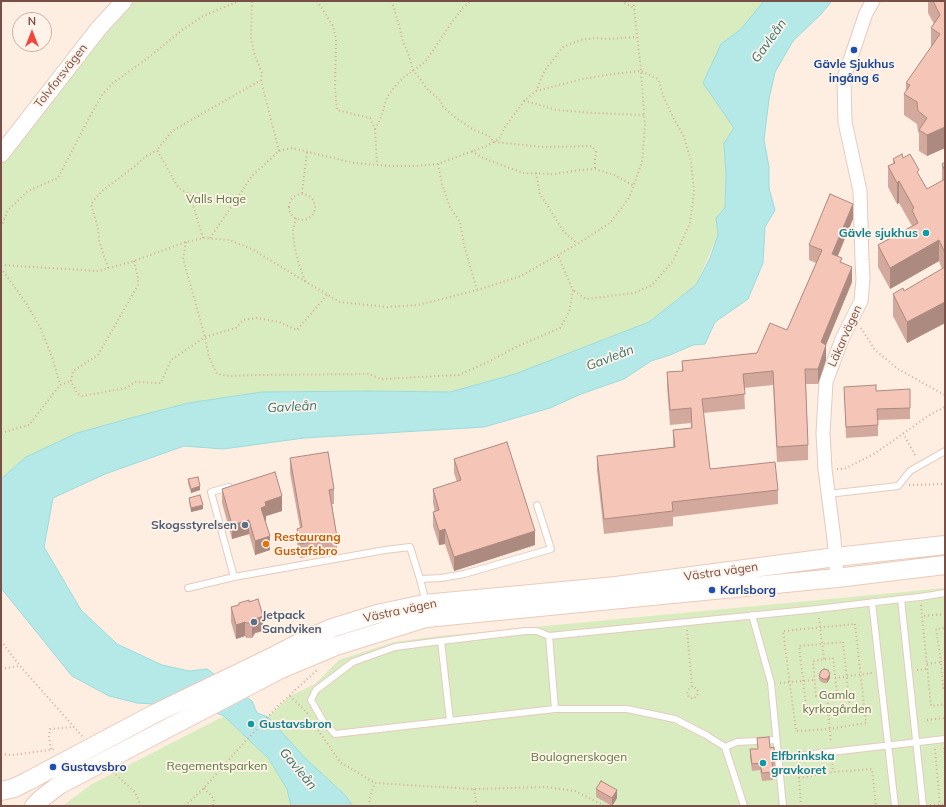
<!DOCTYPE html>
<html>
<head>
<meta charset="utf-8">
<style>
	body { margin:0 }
	#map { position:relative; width:946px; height:807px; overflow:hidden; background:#feeee1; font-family:Mulish,sans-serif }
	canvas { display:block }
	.frame { position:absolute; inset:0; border:2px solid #774f46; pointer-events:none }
	.north { position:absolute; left:12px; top:12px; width:40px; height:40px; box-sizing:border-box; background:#fff3e9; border:1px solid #c9b1a8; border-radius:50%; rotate:0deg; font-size:11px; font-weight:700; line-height:16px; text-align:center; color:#774f46 }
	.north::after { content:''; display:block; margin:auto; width:14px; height:18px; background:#f1473d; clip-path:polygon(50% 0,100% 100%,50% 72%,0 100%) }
</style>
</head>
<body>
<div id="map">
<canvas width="946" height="807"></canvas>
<div class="frame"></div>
<div class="north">N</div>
</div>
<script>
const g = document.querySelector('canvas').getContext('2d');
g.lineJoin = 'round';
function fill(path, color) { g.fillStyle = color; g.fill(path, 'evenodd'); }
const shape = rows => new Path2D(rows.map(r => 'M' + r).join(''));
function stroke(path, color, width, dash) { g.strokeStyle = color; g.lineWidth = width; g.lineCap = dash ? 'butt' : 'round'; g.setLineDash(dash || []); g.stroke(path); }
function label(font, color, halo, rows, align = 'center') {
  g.font = font + ' Mulish,sans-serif'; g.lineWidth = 3.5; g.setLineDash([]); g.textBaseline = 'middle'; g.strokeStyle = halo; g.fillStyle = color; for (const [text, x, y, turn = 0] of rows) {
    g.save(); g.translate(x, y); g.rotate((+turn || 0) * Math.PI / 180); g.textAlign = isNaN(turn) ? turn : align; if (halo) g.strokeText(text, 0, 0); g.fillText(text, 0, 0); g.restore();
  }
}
const green = shape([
	[124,1,764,1,740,30,721,44,703,83,734,128,724,143,726,175,725,208,716,218,718,235,696,285,649,322,515,374,450,392,368,391,262,392,188,403,131,418,77,433,26,457,1,479,1,154],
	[945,588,945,806,353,806,345,795,306,759,268,717,290,696,315,684,339,660,394,642,440,636],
	[224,716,269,759,287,789,291,806,62,806,92,784]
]);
const water = shape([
	[764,1,832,1,821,14,793,41,775,72,769,99,764,140,769,167,769,188,775,210,765,227,763,263,748,299,715,322,705,344,693,345,670,355,651,361,624,379,581,394,550,408,484,427,304,438,223,449,184,446,105,474,53,498,44,547,81,610,117,644,162,665,189,671,207,669,252,701,257,713,268,717,306,759,345,795,353,806,291,806,287,789,269,759,224,716,201,707,137,703,109,696,72,676,1,588,1,479,26,457,77,433,131,418,188,403,262,392,368,391,450,392,515,374,649,322,696,285,710,258,718,235,716,218,725,208,726,175,724,143,734,128,703,83,721,44,740,30,764,1]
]);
const path = shape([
	[317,1,333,26,336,39,335,88,337,110,370,118,375,129,377,165],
	[392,1,401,33,403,42,408,53,413,70,421,80,426,88,441,101,442,106,456,118,474,130,489,136,494,142,545,147,592,146,596,152,595,159,595,169],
	[634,1,634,8],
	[261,80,279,151],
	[536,91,582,79,613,74,641,71,658,79,664,98,674,119,684,137,691,161,694,192,690,223,673,261,652,285,634,293,586,299,573,290],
	[524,101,533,103,556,110,594,113,644,115],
	[375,129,380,120,387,97,396,85,403,78,426,61,452,22,463,8,471,1],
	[472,151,483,158,523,173,554,174,579,170,595,169,614,175,634,186],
	[438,164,442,184,450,207,460,222,464,245,477,290],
	[536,173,540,194,564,232,577,243],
	[302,193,307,152],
	'289 207a13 13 0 1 1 26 0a13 13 0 1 1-26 0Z',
	[296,218,293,231,294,244,298,261,305,281],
	[1,227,8,210,28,191,58,178,88,120,102,95,113,83,149,57,181,31,203,16,239,1],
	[203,238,190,195,178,187,157,150,172,131,261,80,262,73,255,56,251,39,252,1],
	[210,238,252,176,279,151,292,148,354,163,390,166,417,166,438,164,486,146,499,139,505,127,524,101,536,91,545,70,563,47,581,40,596,38,608,39,637,37],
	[186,242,183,259,205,337,209,357,217,374,229,376,257,375,369,374,381,379,459,375,488,362,516,347,560,328,569,312,573,290,565,272,558,255],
	[134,261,138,278,138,285,98,355,73,371,71,381,77,393,82,396,126,388,135,382,161,383,171,360,205,337,236,328,243,320,257,318,279,322,297,330,327,295],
	[1,265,98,271,134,261,186,242,203,238,229,240,252,249,296,276,340,302,387,307,418,305,477,290,521,276,577,244,610,223,629,198,642,162,645,125,641,71,634,8,621,1],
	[1,268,26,303,41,329,53,360,60,385],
	[108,268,102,250,99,240,98,228,91,204,102,191,134,167,145,157,157,150],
	[861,328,875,350,898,369,945,395],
	[1,433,29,425,60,385,71,381],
	[903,433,916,457],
	[837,469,844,469,874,454,931,414,945,407],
	[909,485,945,484],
	[921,605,922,616],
	[945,614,922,616,931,706,945,704],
	[819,618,824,659],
	[855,624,866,723,829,729,796,731,783,631,855,624],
	[687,630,692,686,689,689,687,694,689,697,693,699,697,696,698,692,697,689,692,686],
	[1,641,20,666,82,736],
	[843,642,850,709,828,713,807,714,799,646,843,642],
	[833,658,837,693,816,696,813,661,833,658],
	[941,662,936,629,945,628],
	[927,664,941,662,943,688,945,688],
	[1,669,19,666],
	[917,670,927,669],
	[835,678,872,673],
	[780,683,814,680],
	[827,695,831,743],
	[290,696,310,716],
	[927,720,945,718],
	[318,730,340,762,375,783,474,789,546,787,575,791,605,806],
	[944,748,945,758],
	[51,749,49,737,50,729,74,727],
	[935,749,940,806],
	[1,754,13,755,56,749],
	[832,760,833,772],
	[113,772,135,792,141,806],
	[204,788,214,799,213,806],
	[474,789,477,806],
	[930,805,945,804],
	[185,806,204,788,242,745,278,706,317,670],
	[369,806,370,796,375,783],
	[801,806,799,778,833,772,872,769,876,806]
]);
const service = shape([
	[229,487,211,492,234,577],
	[828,494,898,486,910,471,945,451],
	[420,579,441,578,464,574,551,549,537,505],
	[188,588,234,577,385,550,410,547,420,579,424,595,424,602],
	[901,599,923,806],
	[872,602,895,806],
	[752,615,771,683,783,806],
	[549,636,555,709],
	[441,641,450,721],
	[725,747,737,742,776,740],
	[778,758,945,739],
	[744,806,725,747,706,735,675,719,627,709,555,709,335,734,323,721,311,700,316,690,353,662,395,647,441,641,525,631,537,631,549,636,817,609,901,599,920,597,945,593]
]);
const minor = shape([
	[837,578,834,539,825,469,823,433,826,382,842,339,861,301,863,279,862,260,860,191,845,122,844,78,866,13,873,1]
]);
const tertiary = shape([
	[1,154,99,28,124,1]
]);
const secondary = shape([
	[1,791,14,788,28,781,154,714,276,655,303,641,332,628,377,614,424,604,616,586,836,557,945,545],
	[34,806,41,799,59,785,281,669,336,646,426,618,837,578,945,565]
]);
const wall = shape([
	[928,1,945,1,945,148,927,156,919,151,919,133,918,132,917,124,904,115,904,94,906,92,906,83,931,47,931,28,934,24,928,13],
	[903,158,919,175,927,189,942,181,942,164,945,162,945,323,907,343,893,316,893,294,904,291,942,269,939,261,890,289,878,267,878,245,912,226,899,203,897,204,888,187,888,166,893,164,893,159],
	[853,219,838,256,842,263,852,282,826,345,826,360,818,384,806,384,808,445,808,460,777,462,773,385,744,388,745,409,703,413,710,469,778,490,778,504,673,517,673,526,604,534,597,470,597,456,673,447,673,430,691,428,691,423,670,425,667,386,667,372,682,371,682,361,757,353,787,330,816,263,809,260,809,245],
	[844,387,876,391,910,408,910,419,878,420,878,436,846,438],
	[290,458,334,489,334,504,332,504,337,537,337,552,300,558,297,543,297,529,300,528,290,473],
	[454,459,535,545,454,571,445,544,439,545,433,526,433,512,435,512,433,503,433,489,457,482,454,473],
	[188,479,200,490,191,493,188,483],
	[222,489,282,511,266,516,266,521,265,521,270,550,255,555,249,534,232,539,222,503],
	[189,498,203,509,191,512,189,501],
	[239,603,263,631,255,633,252,638,246,638,245,636,236,639,231,622,231,607,239,605],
	[819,676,830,678,827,683,823,683,819,680],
	[757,738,770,748,775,761,775,768,772,768,773,780,762,781,760,770,752,771,750,757,750,749,758,749],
	[596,789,617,798,612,806,596,797]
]);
const shadedWall = shape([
	[945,127,945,148,927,156,927,135],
	[899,181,899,203,897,204,897,183],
	[853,204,853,219,832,269,832,254],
	[939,240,939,261,890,289,890,268],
	[852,267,852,282,821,357,821,342],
	[945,302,945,323,907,343,907,322],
	[826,345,826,360,818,384,818,369],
	[200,486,200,490,191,493,191,489],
	[282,496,282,511,266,516,266,521,261,522,261,508,265,502],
	[203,505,203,509,191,512,191,508],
	[249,520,249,534,232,539,232,525],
	[445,529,445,544,439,545,439,531],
	[535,531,535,545,454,571,454,557],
	[270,536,270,550,255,555,255,541],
	[263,616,263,631,255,633,252,638,252,623,255,619],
	[245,622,245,636,236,639,236,625],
	[830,674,830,678,827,683,827,679],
	[617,790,617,798,612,806,612,798]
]);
const building = shape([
	[933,1,945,1,945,127,927,135,919,130,927,118,918,111,917,102,904,94,910,85,906,83,940,34,931,28,940,15,933,1],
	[902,154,903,158,910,154,919,170,917,172,927,189,945,179,945,253,939,240,890,268,878,245,918,223,912,210,914,208,899,181,897,183,888,166,895,163,893,159,902,154],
	[945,162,945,171,942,164,945,162],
	[830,194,853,204,832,254,842,258,840,262,852,267,821,342,826,345,818,369,805,369,808,445,777,447,773,371,743,374,745,394,702,399,710,469,775,462,778,490,672,502,673,511,604,519,597,456,675,447,673,430,692,428,691,408,670,410,667,372,683,371,682,361,757,353,770,323,787,330,822,250,809,245,830,194],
	[945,267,945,302,907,322,893,294,903,288,904,291,945,267],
	[876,385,876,391,910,389,910,408,877,409,878,425,846,427,844,387,876,385],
	[507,442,535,531,454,557,445,529,439,531,433,512,439,510,433,489,461,480,454,459,507,442],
	[328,452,334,489,329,490,337,537,300,544,297,529,302,527,290,458,328,452],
	[275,472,282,496,265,502,266,506,261,508,270,536,255,541,249,520,232,525,222,489,275,472],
	[198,477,200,486,191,489,188,479,198,477],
	[200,495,203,505,191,508,189,498,200,495],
	[258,599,263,616,255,619,252,623,246,623,245,622,236,625,231,607,239,605,239,603,249,600,249,602,258,599],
	[824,669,828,670,830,674,827,679,823,679,819,676,821,671,824,669],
	[769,737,770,748,774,747,775,761,772,761,773,772,762,773,760,763,752,764,750,749,758,749,757,738,769,737],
	[601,781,617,790,612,798,596,789,601,781]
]);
const markers = [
	[854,50,4,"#1a4fb4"],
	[926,233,4,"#0f9aa8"],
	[245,525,4,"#5c6f8a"],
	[266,544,4,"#e8710a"],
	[712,590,4,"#1a4fb4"],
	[254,622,4,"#5c6f8a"],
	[251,724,4,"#0f9aa8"],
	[763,763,4,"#0f9aa8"],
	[53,767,4,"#1a4fb4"]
];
const transitNames = [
	["Gävle Sjukhus",854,64,"center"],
	["ingång 6",854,78,"center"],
	["Karlsborg",720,590],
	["Gustavsbro",61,767]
];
const streetNames = [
	["Tolvforsvägen",61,76,-52],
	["Läkarvägen",845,336,-66],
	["Västra vägen",721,572,-8],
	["Västra vägen",400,611,-12]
];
const parkNames = [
	["Valls Hage",216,199],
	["Gamla",837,695],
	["kyrkogården",837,709],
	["Boulognerskogen",579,757],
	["Regementsparken",217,766]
];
const cultureNames = [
	["Gävle sjukhus",918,233,"right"],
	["Gustavsbron",259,724],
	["Elfbrinkska",771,756],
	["gravkoret",771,770]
];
const serviceNames = [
	["Skogsstyrelsen",237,525],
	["Jetpack",262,615,"left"],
	["Sandviken",262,629,"left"]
];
const foodNames = [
	["Restaurang",274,537],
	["Gustafsbro",274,551]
];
const waterNames = [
	["Gavleån",769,41,-54],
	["Gavleån",610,358,-21],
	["Gavleån",292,407,-3],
	["Gavleån",298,769,50]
];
fill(green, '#d9ecbf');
fill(water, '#b4e9e8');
stroke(water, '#9adbdb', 1);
stroke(service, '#e5cabf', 8);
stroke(minor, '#e5cabf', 15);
stroke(tertiary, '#e5cabf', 18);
stroke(secondary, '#eacabc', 20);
stroke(path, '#daa89a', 2, [1, 3]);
stroke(service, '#fff', 6);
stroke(minor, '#fff', 13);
stroke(tertiary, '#fff', 16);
stroke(secondary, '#fff', 18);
fill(wall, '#d3a99d');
fill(shadedWall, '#ac8a80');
fill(building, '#f5c5b7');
stroke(building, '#ac8a80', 1);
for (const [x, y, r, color] of markers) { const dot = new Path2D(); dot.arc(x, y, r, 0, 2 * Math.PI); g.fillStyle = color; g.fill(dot); stroke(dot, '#fff3e9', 1.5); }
label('bold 12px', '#164399', '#fff3e9', transitNames, 'left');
label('12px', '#774f46', '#fff3e9', streetNames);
label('12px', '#57783b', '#fff3e9', parkNames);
label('bold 12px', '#0d838f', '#fff3e9', cultureNames, 'left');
label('bold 12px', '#4e5e75', '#fff3e9', serviceNames, 'right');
label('bold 12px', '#c56008', '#fff3e9', foodNames, 'left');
label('italic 13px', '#367676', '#fff3e9', waterNames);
</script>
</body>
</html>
